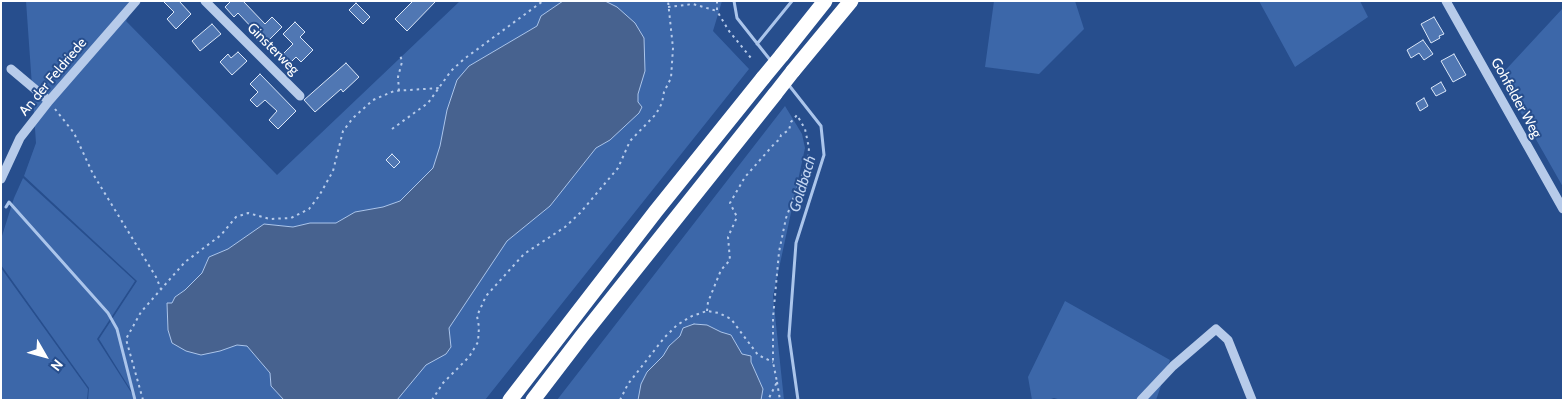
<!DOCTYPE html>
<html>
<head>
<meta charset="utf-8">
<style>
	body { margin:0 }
	#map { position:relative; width:1564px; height:401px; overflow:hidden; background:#274e8d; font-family:Cabin,sans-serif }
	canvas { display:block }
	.frame { position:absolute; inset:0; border:2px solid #fff; pointer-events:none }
	.north { position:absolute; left:20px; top:331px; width:50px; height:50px; -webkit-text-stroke:4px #274e8d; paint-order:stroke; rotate:128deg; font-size:14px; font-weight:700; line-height:20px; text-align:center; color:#fff }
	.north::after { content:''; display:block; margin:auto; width:18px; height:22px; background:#fff; clip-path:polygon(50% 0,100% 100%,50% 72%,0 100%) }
</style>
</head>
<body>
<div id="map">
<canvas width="1564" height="401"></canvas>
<div class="frame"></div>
<div class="north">N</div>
</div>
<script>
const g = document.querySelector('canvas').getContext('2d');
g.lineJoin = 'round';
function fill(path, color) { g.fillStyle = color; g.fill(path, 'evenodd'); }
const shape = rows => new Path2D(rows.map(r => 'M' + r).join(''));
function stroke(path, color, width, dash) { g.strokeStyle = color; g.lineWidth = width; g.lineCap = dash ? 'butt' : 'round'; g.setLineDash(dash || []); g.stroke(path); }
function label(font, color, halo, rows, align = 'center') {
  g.font = font + ' Cabin,sans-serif'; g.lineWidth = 4; g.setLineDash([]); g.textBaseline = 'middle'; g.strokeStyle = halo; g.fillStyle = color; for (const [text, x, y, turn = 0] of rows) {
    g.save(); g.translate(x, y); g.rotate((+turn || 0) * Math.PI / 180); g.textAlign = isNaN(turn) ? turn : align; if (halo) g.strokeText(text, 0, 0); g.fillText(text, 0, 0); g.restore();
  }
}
const green = shape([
	[26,1,136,1,126,21,277,175,460,1,563,1,541,16,537,26,469,66,433,168,400,201,383,207,355,212,336,223,310,223,293,227,264,224,228,249,209,257,202,273,185,290,175,297,172,303,167,303,168,330,172,343,220,351,237,345,247,346,270,373,271,386,284,400,137,400,99,339,137,281,24,176,36,143],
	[605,1,722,1,713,31,749,69,485,400,397,400,426,364,446,354,451,348,449,328,507,241,550,206,596,148,610,140,638,102,617,7],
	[994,1,1075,1,1084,29,1039,74,985,67],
	[1259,1,1360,1,1368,17,1295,67],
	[1563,8,1563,187,1500,76],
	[785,106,802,134,805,148,773,296,784,400,761,400,763,389,751,362,742,354,731,335,721,332,707,325,683,328,680,336,669,346,663,356,647,372,638,400,557,400],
	[23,178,135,281,97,339,136,400,88,400,89,388,1,265,1,239,14,198],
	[1,268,88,389,87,400,1,400],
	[1065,301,1170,360,1156,400,1061,400,1054,398,1048,400,1032,400,1028,377]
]);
const water = shape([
	[563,1,605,1,617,7,635,23,644,38,645,71,638,94,638,102,642,107,639,113,610,140,596,148,550,206,507,241,449,328,451,347,446,354,426,365,397,400,284,400,271,386,270,373,247,346,237,345,220,351,201,355,186,351,172,343,168,330,167,303,172,303,175,297,185,290,202,273,209,257,228,249,264,224,293,227,310,223,336,223,355,212,383,207,400,201,433,168,440,146,447,110,457,80,469,66,537,26,541,16,563,1],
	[694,324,707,325,721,332,731,335,742,354,751,356,751,362,763,389,761,400,638,400,641,384,647,372,663,356,669,346,680,336,683,328,694,324]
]);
const stream = shape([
	[734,1,737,18,771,61],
	[757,44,792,1],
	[788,84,821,126,824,155,796,243,789,336,798,400],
	[6,207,9,202,108,313,117,329,135,400]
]);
const building = shape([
	[163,1,179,1,191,14,176,29,167,19,174,12,163,1],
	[231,1,243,1,265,24,272,17,282,27,263,46,253,35,256,32,238,13,234,17,225,7,231,1],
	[413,1,436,1,407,31,395,19,413,1],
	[356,3,370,17,363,24,349,10,356,3],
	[1434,17,1444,34,1439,36,1440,38,1431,43,1421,24,1434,17],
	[295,22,305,32,300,37,313,50,301,62,296,57,290,63,282,55,293,44,283,34,295,22],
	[212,24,221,34,200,51,192,41,212,24],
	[1423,40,1433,54,1424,60,1419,53,1411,58,1407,50,1423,40],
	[238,52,247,61,232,75,220,62,228,54,231,58,238,52],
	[1454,54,1466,75,1453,82,1441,61,1454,54],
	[346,63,359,77,343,92,341,89,315,112,304,100,346,63],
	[260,74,296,111,278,129,269,120,277,111,265,100,257,107,250,100,258,92,250,84,260,74],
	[1441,82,1446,91,1436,96,1431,88,1441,82],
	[1424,98,1428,106,1420,111,1416,103,1424,98],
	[392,154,400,162,394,168,386,160,392,154]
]);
const path = shape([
	[717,1,717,11,729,31,751,58],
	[668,7,693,4,717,11],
	[399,91,398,77,402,62,400,54],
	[55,109,74,133,93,174,156,277,161,289],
	[392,129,428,103,451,71,464,59,543,1],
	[707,311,708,302,721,270,730,260,728,237,737,217,730,203,745,177,775,143,780,139,781,135,789,130,791,122,797,115,805,129,809,148,808,159,786,218,779,252,773,318,773,362,777,382,768,400],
	[777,382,780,400],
	[143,400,126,339,141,312,185,262,221,235,236,217,248,213,270,219,291,218,309,209,319,196,333,171,343,131,353,118,373,100,394,91,439,88],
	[432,400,443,383,469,357,478,342,479,327,477,316,486,296,524,254,565,227,580,213,618,168,630,141,656,114,662,103,664,92,671,78,673,48,668,1],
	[620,400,628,384,664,338,677,325,692,316,707,311,719,313,731,319,758,355,773,362]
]);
const minor = shape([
	[205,1,300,96],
	[1446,1,1563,209],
	[11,69,49,101],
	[1,179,20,138,49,101,136,1],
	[1141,400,1173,366,1216,329,1228,340,1252,400]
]);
const highway = shape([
	[782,55,825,1],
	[793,71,851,1],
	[510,400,656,211,763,78],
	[533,400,582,336,775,94]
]);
const highwayBridge = shape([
	[763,78,782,55],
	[775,94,793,71]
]);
const streetNames = [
	["Ginsterweg",273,49,45],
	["An der Feldriede",53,77,-50],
	["Gohfelder Weg",1516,98,61]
];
const waterNames = [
	["Goldbach",803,184,-73]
];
fill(green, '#3c67a9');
fill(water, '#47628f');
stroke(water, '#abc5eb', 1);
stroke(stream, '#abc5eb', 3);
fill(building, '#5077b3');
stroke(building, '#dbe7f8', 1);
stroke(path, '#b7cbea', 2, [2.5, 4]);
stroke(minor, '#b7cbea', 9);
stroke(highway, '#fff', 15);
stroke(highwayBridge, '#fff', 15);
label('14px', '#fff', '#274e8d', streetNames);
label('italic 15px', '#c3d5f1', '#274e8d', waterNames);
</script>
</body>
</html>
